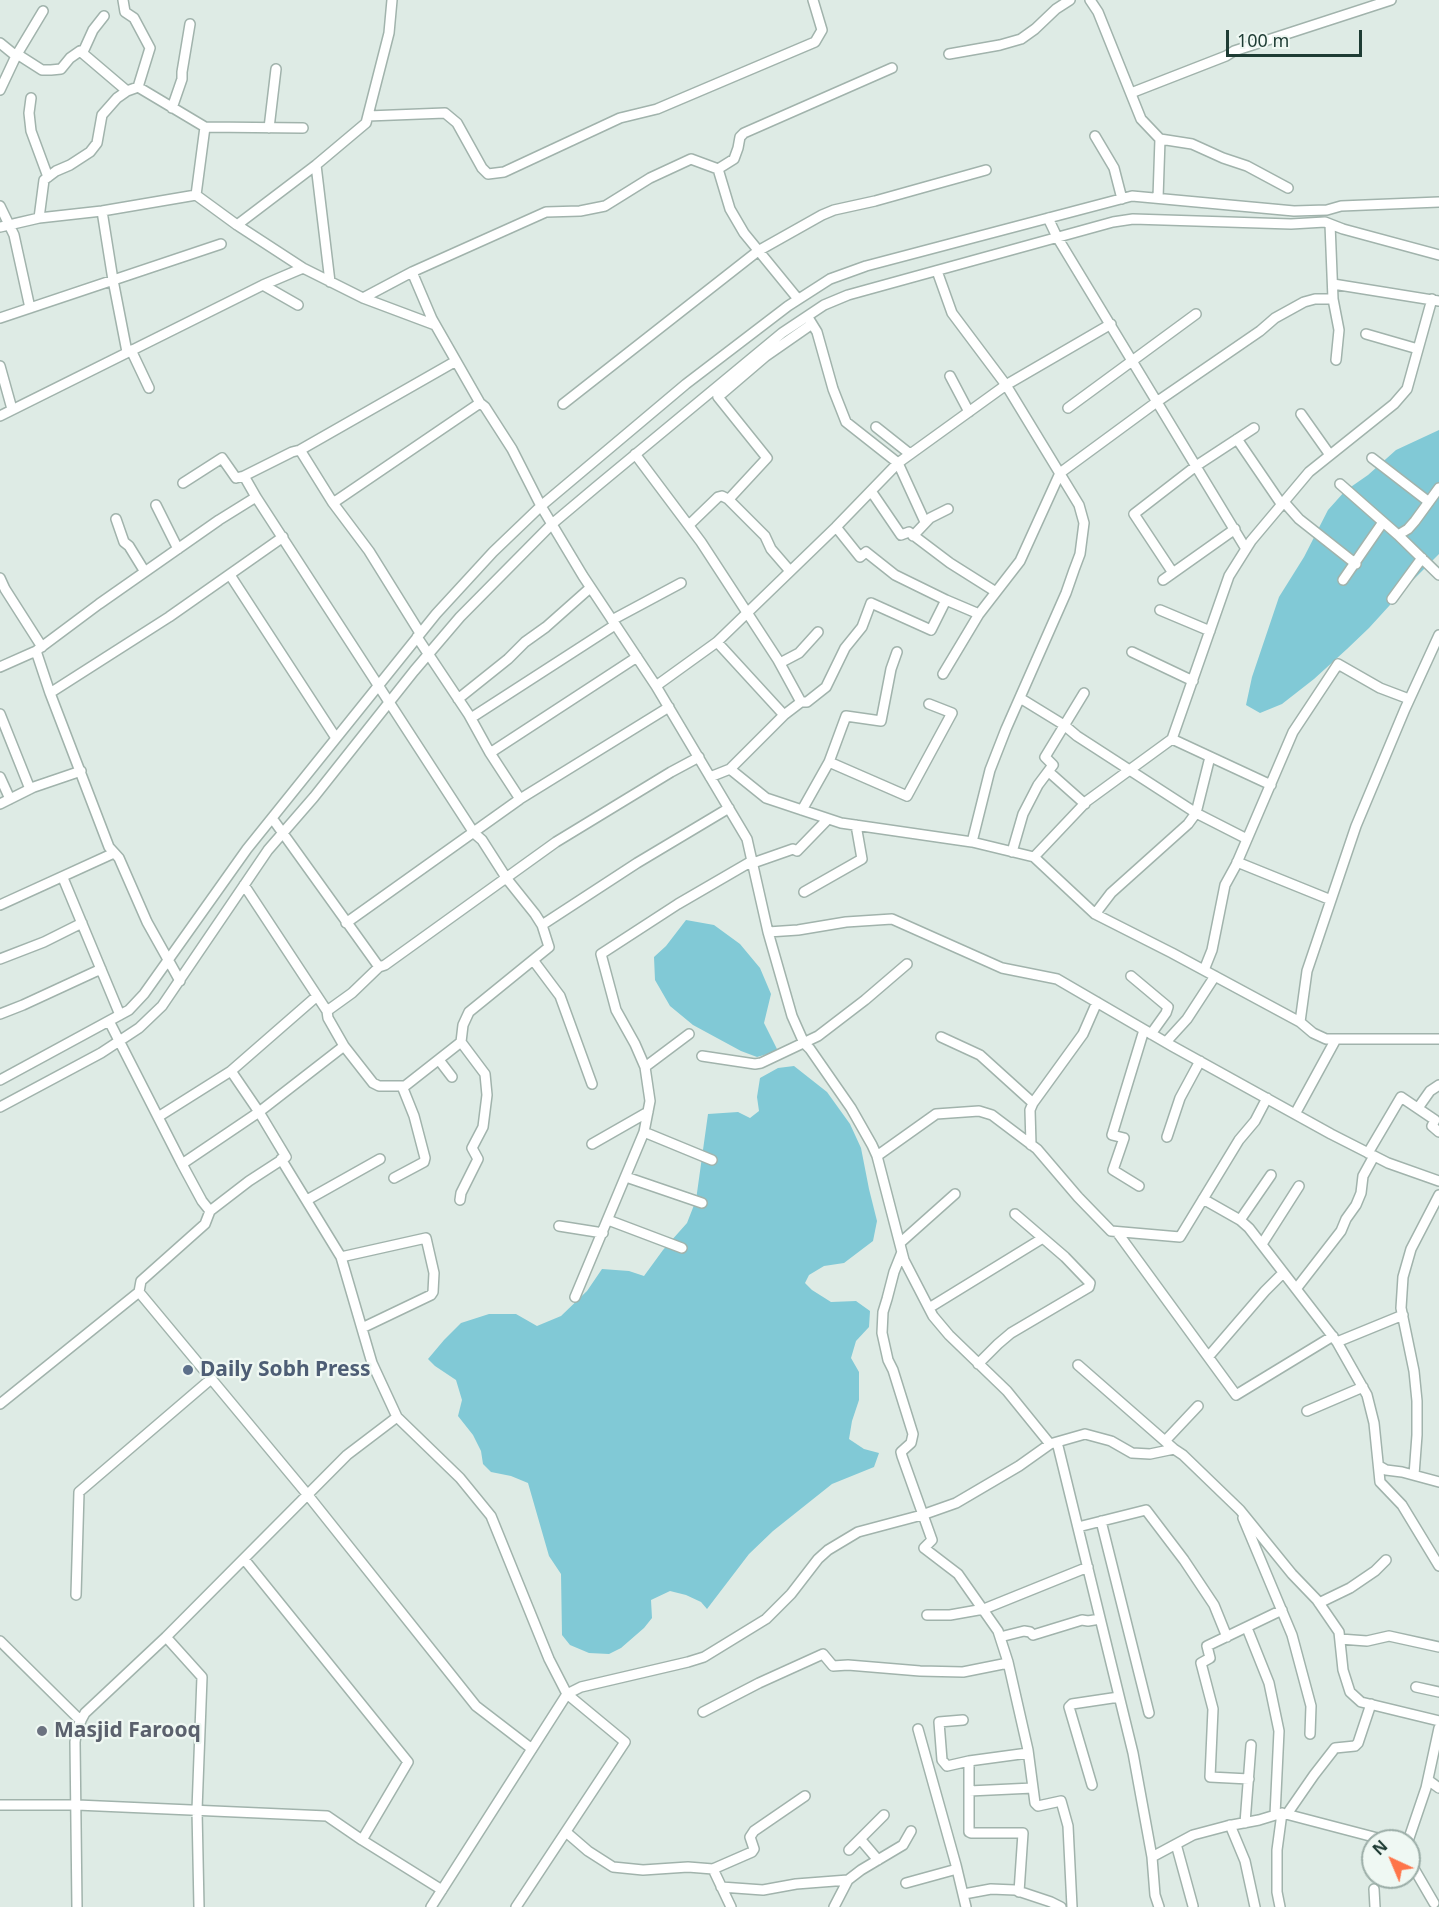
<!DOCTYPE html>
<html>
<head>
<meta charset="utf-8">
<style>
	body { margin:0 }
	#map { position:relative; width:1439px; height:1907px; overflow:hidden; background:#deebe5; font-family:"Noto Sans",sans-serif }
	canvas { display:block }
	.north { position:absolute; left:1361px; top:1829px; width:60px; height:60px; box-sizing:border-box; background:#eff8f3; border:2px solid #9bada7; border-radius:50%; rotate:316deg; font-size:16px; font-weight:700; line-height:24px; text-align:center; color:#1e3c34 }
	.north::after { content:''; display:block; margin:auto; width:21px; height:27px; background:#fe754a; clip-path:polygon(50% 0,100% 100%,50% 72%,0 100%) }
	.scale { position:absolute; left:1226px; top:30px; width:136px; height:27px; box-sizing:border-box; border:3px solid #1e3c34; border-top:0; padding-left:8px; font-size:18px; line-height:21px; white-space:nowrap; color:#1e3c34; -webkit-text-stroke:4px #eff8f3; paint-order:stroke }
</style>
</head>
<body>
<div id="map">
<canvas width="1439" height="1907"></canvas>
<div class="north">N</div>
<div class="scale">100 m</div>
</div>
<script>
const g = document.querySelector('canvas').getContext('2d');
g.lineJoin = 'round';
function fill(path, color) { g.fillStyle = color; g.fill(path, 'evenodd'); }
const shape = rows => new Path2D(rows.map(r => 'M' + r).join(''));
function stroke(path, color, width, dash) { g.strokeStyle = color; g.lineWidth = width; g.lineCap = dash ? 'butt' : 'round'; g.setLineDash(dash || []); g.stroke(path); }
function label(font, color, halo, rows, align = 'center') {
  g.font = font + ' "Noto Sans",sans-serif'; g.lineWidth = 4.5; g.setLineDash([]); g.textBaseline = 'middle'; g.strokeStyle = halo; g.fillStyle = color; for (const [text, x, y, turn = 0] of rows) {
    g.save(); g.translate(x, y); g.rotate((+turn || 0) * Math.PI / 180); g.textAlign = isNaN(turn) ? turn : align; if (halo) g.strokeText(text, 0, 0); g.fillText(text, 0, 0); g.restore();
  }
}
const water = shape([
	[1439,430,1439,554,1410,583,1369,628,1347,649,1314,679,1282,704,1260,713,1246,705,1252,677,1279,597,1304,557,1328,510,1345,491,1368,475,1396,450],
	[686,920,714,925,740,944,760,968,771,994,764,1023,778,1051,757,1057,741,1051,693,1025,670,1006,655,980,654,957,666,946],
	[794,1066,827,1092,850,1124,861,1148,869,1189,877,1221,873,1241,844,1263,824,1266,809,1275,805,1283,812,1290,831,1302,856,1301,870,1311,869,1327,856,1341,851,1358,859,1372,859,1400,852,1421,849,1439,864,1449,879,1453,874,1467,832,1484,773,1531,749,1554,707,1609,701,1602,686,1595,670,1591,651,1600,652,1618,644,1628,621,1648,609,1654,589,1653,570,1645,562,1635,561,1574,549,1556,528,1483,511,1476,491,1472,483,1464,481,1451,473,1435,458,1416,462,1400,456,1380,435,1366,428,1359,444,1340,461,1323,489,1314,516,1314,537,1326,561,1316,587,1291,602,1269,629,1271,644,1276,663,1250,687,1223,696,1200,708,1114,738,1112,750,1118,759,1111,757,1097,760,1078,778,1068]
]);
const minor = shape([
	[123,0,125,12,134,18,150,48,138,87,205,127,196,195],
	[1090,0,1098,12,1141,119,1160,139],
	[0,43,16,56],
	[83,52,93,30,104,16],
	[17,54,42,70,51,70,61,69,70,58,80,51,127,91],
	[949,54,1000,45,1021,39,1035,29,1056,9,1070,0],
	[138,87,127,91,117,98,102,115,97,143,90,152,70,165,56,171,44,180,39,218,102,211,196,195,237,225,303,268,363,298,435,325],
	[0,90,16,56,43,11],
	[1131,93,1226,56,1234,51,1391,0],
	[31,98,29,113,31,131,48,177],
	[172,108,182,79,182,72,190,24],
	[368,116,445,113,457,123,482,168,488,174,504,172,620,118,657,109,815,42,822,30,813,0],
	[205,127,303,128],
	[269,128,276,69],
	[1095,136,1114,168,1122,199],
	[316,165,330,282],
	[718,169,734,159,738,148,740,137,744,133,892,68],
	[1158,198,1160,139,1192,144,1223,158,1247,166,1288,188],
	[0,206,14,235,30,308],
	[102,211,113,280,127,352],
	[1048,218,1057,237,1246,549],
	[1330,224,1333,299,1339,330,1336,360],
	[237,225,316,165,366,123,389,33,392,0],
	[0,227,39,218],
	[937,271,952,313,1006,385,1079,505,1084,523,1080,554,1074,570,1066,593,1006,729,990,770,972,842],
	[412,272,432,319,480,403,485,407,512,449,541,506,583,576,656,686,747,839,768,932,798,930,846,922,892,919,1002,968,1057,979,1172,1046,1331,1134,1388,1163,1439,1181],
	[1333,284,1439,301],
	[263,285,298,305],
	[363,298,412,272,546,212,580,211,605,206,650,178,691,159,718,169,730,209,744,233,798,299],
	[0,318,221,244],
	[809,319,817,332,833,389,846,422,898,463,925,522],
	[1366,334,1418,349],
	[131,350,149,388],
	[0,366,12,409],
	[950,376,969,412],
	[563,404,758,251,822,215,834,210,875,201,986,170],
	[1068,408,1196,314],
	[1301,414,1330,455],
	[0,416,263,285,303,268],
	[876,427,910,454],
	[1237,439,1282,505],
	[300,450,333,503,369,551,420,633],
	[635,454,701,542,778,660,801,702],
	[1372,458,1429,502],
	[244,476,256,497,474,833,482,840,507,879,535,914,542,925,549,947,469,1012,463,1025,461,1042,485,1074,487,1095,483,1127,472,1148,478,1159,461,1193,460,1200],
	[183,483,222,458,236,478,244,476,292,452,300,450,456,361],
	[1340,484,1398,535,1439,575],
	[871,491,901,535,909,532,950,563,996,592],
	[728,499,765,536,771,549,790,571],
	[1284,502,1299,519,1356,564],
	[333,503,480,403],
	[156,505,178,549],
	[116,519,124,542,129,546,145,572],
	[689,525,718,497,722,496,728,499,730,498,767,458,718,397,766,356,812,324],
	[836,527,860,557,866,552,895,575,946,600,979,614],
	[1398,535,1408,529,1415,521,1439,488],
	[913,536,930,518,948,509],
	[1173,573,1134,514,1196,466,1254,428],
	[230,575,336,738],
	[0,578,5,589,42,647],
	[1163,580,1235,529],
	[1343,580,1383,522],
	[1392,599,1422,558],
	[1160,610,1210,631],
	[612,620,681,583],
	[417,637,469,715,490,753,520,799],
	[717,642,784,715],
	[36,651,50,693,109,847,119,858,147,922,180,981],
	[1132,652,1193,681],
	[780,663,799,653,818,632],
	[0,667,36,651,99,604,219,520,256,497],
	[943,674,979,614,1020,561,1060,473,1158,401,1260,331,1275,318,1304,302,1315,299,1333,299],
	[656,686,717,642,836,527,898,463,1006,385,1111,324],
	[50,693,169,617,283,537],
	[1020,698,1064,725,1077,736,1196,813,1247,839],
	[458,699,508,659,525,642,546,627,590,588],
	[0,714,30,789],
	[471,718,615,625],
	[1172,739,1271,785],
	[490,753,637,657],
	[829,762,907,796,952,713,929,704],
	[730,769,766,798,841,823,972,842,1034,857,1095,914,1172,953,1300,1022,1313,1033,1326,1039,1439,1039],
	[1049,772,1085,804],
	[0,777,10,799],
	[710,777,730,769,784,715,801,702,807,702,826,687,845,648,862,627,871,603,931,630,946,600],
	[0,804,34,787,81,771],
	[802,810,829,762,846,716,881,721,891,669,897,652],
	[272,818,379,967],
	[1012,852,1023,814,1038,785,1053,765,1045,757,1084,693],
	[1034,857,1087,801,1172,739,1229,576,1251,541,1309,472,1394,404,1407,389,1432,299],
	[1237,862,1331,900],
	[753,863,793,849,797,851,828,819],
	[63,878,120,1015],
	[244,885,327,1011,328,1018,344,1046,373,1083,379,1086,405,1086,461,1042],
	[804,892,862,859,856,825],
	[0,905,114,853],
	[1095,914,1111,893,1188,824,1196,813,1210,757],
	[346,923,520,799,669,707],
	[542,925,637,863,729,808],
	[768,932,792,1016,804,1043,810,1049,851,1108,872,1145,877,1156,904,1260,933,1316,949,1335,1007,1391,1050,1444],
	[0,959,44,942,82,923],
	[533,960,560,996,592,1084],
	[1204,970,1212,950,1225,885,1236,865,1293,732,1338,664,1380,688,1409,699],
	[1131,976,1168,1007,1166,1013,1151,1034],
	[327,1011,352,993,379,967,385,965,556,842,671,772,699,757],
	[0,1014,23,1005,101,969],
	[109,1021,182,1164,202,1201,210,1211],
	[1300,1022,1307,971,1356,826,1405,709,1439,635],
	[941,1037,980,1055,1033,1103],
	[1166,1042,1187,1019,1215,976],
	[702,1056,755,1064,761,1063,818,1036,865,1000,907,964],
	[439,1060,452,1077],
	[645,1067,689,1034],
	[231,1071,317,996],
	[0,1080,129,1010,144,994,247,849,436,614,493,552,541,506,686,384,788,306,830,279,866,266,1132,196,1294,211,1327,210,1341,206,1439,202],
	[0,1107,101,1053,139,1028,162,1006,268,850,314,797,414,671,460,617,552,524,596,487,782,333,824,305,848,295,1113,222,1133,219,1291,224,1325,222,1343,229,1439,255],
	[1418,1108,1430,1091,1439,1085],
	[1295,1114,1336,1039],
	[644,1132,712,1160],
	[1167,1137,1180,1098,1200,1061],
	[592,1144,648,1112],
	[1031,1145,1030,1110,1033,1103,1083,1034,1097,1002],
	[1368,1153,1401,1097,1435,1120,1432,1126,1439,1132],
	[877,1156,936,1114,979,1111,992,1115,1037,1149,1078,1197,1111,1231,1180,1237,1239,1140,1255,1121,1267,1098],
	[281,1159,341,1257,372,1363,397,1417,460,1478,491,1516,549,1659,567,1694,625,1742,516,1907],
	[182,1164,259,1112,344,1046],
	[626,1177,702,1203],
	[394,1178,424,1162,425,1158,414,1116,402,1086],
	[1139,1186,1113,1170,1124,1138,1112,1135,1144,1030],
	[1203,1199,1240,1220,1249,1228,1337,1342,1367,1395,1374,1423,1380,1482,1402,1505,1439,1566],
	[307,1200,380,1159],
	[608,1220,682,1248],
	[1240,1220,1271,1175],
	[559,1226,603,1233],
	[1117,1232,1236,1395,1333,1336],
	[900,1243,955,1194],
	[1262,1244,1299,1186],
	[902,1252,894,1272,887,1299,883,1312,882,1333,888,1360,893,1370,913,1434,911,1443,901,1452,902,1456,932,1540,924,1548,958,1574,998,1631,1008,1662,1028,1750,1035,1803,1038,1806,1061,1801,1068,1826,1072,1907],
	[341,1257,426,1238,434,1273,433,1292,431,1295,362,1328],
	[1296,1289,1341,1231,1346,1219,1356,1205,1361,1193,1363,1176,1374,1156],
	[139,1292,307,1494,476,1706,532,1749],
	[575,1297,644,1132,650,1101,645,1067,635,1044,616,1010,601,954,678,904,752,861],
	[929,1308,1043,1238],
	[1337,1342,1403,1315],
	[1209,1356,1265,1291,1283,1273],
	[978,1364,998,1344,1011,1333,1089,1287,1090,1283,1065,1257,1015,1214],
	[1078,1365,1174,1449,1183,1455,1240,1510,1292,1574,1317,1600,1339,1632,1343,1670,1350,1692,1361,1702,1439,1721],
	[0,1404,139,1292,141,1281,205,1224,210,1211,249,1181,286,1157,259,1112,231,1071,158,1117],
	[1307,1411,1363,1387],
	[1165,1441,1198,1406],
	[1057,1442,1133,1753,1152,1857,1155,1895,1159,1907],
	[1379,1466,1386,1470,1402,1472,1439,1482],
	[1414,1475,1417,1435,1417,1401,1414,1371,1401,1308,1403,1277,1411,1249,1439,1195],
	[1243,1518,1292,1635,1311,1706,1310,1734],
	[1101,1521,1149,1713],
	[1078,1527,1146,1510,1184,1560,1214,1605,1227,1637],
	[76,1595,79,1492,211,1379],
	[1319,1603,1350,1588,1375,1571,1386,1560],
	[927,1615,950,1615,984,1609,1088,1567],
	[1247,1628,1269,1683,1279,1731,1275,1815],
	[166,1637,202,1677,197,1810,199,1907],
	[1000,1637,1024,1631,1030,1632,1033,1635,1082,1620,1088,1621,1100,1619],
	[1340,1639,1367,1641,1389,1636,1439,1647],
	[0,1641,81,1721],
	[1416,1687,1439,1692],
	[703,1712,759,1683,823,1654,833,1666,848,1665,920,1671,963,1672,1008,1663],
	[963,1720,939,1722,942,1760,947,1766,969,1761,1028,1753],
	[918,1729,956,1865,966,1907],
	[969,1761,969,1832,971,1833,1023,1833,1019,1892],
	[1249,1779,1210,1777,1213,1709,1201,1663,1210,1658,1207,1646,1282,1610],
	[1428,1780,1439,1788],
	[1092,1785,1069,1707,1072,1704,1119,1697],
	[969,1791,1033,1788],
	[0,1805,77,1805,327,1816,362,1840,408,1762,244,1559],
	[1287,1814,1314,1775,1335,1748,1355,1746,1358,1743,1371,1704],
	[1245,1823,1251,1745],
	[1230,1825,1245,1861,1255,1907],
	[566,1832,588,1851,613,1867,643,1870,688,1867,713,1869,731,1907],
	[362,1840,442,1890],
	[861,1840,878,1860],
	[1408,1841,1426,1788,1439,1728],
	[1176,1844,1193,1906],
	[849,1850,884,1815],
	[1152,1857,1193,1835,1227,1826,1259,1820,1282,1813,1389,1841],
	[1409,1860,1434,1903],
	[713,1869,752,1852,754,1849,750,1837,754,1831,805,1796],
	[906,1883,957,1869],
	[721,1887,763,1890,796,1884,848,1880],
	[1374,1889,1375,1907],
	[964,1894,991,1889,1015,1890,1051,1902,1061,1907],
	[77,1907,75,1742,77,1728,85,1713,166,1637,347,1455,397,1417],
	[431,1907,567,1694,581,1687,688,1662,704,1657,766,1619,791,1594,818,1559,828,1550,858,1532,922,1515,956,1503,1019,1466,1050,1444,1085,1434,1111,1441,1132,1453,1150,1454,1174,1449],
	[834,1907,848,1880,861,1870,903,1845,911,1831],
	[1280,1907,1277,1892,1277,1850,1282,1813]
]);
const markers = [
	[188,1370,6,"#5c6f8a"],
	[42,1731,6,"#6b7280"]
];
const serviceNames = [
	["Daily Sobh Press",200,1370]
];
const worshipNames = [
	["Masjid Farooq",54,1731]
];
fill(water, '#81c9d6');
stroke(minor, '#a1b3ac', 12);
stroke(minor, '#fff', 9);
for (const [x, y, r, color] of markers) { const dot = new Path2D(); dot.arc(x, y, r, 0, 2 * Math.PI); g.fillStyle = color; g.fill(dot); stroke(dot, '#eff8f3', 2); }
label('bold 21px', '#4e5e75', '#eff8f3', serviceNames, 'left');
label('bold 21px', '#5b616d', '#eff8f3', worshipNames, 'left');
</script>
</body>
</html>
